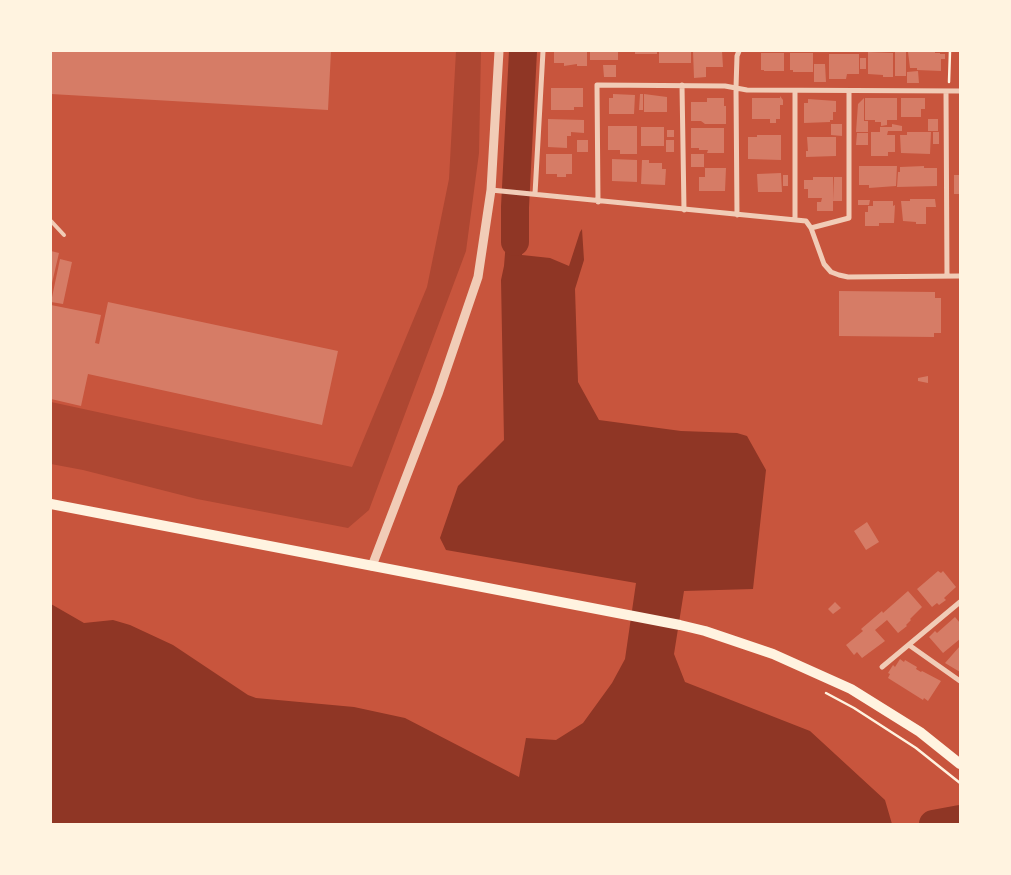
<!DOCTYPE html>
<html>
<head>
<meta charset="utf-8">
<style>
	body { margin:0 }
	#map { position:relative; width:1011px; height:875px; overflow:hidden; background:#c8553d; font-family:"Fira Sans Condensed",sans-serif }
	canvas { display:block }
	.frame { position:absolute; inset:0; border:52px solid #fff3e0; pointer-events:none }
</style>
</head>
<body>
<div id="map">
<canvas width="1011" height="875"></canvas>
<div class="frame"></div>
</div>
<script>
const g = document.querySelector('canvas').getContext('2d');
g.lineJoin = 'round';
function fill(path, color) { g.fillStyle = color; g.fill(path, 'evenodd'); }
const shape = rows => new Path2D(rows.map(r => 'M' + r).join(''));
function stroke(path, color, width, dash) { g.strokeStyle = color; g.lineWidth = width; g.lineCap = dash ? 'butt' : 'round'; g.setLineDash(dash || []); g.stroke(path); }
const green = shape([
	[456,51,481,51,479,153,466,251,369,510,348,528,197,499,83,470,51,464,51,402,352,467,427,287,449,179]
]);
const water = shape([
	[509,204,521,204,522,255,550,258,569,266,580,232,582,229,584,260,575,289,578,382,599,420,681,431,737,433,747,436,766,470,753,589,684,591,674,654,685,682,810,731,885,800,892,824,51,824,51,604,84,623,113,620,130,625,173,645,248,695,256,698,354,707,405,718,519,777,526,738,556,740,583,723,612,683,625,659,636,583,446,550,440,538,458,486,504,440,501,280,504,266]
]);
const river = shape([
	[515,242,515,207,523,51],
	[933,824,960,819]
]);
const building = shape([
	[51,51,331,51,328,110,51,94],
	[554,51,587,51,587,66,577,66,577,64,564,66,564,63,554,63],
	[590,51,618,51,618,60,590,60],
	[635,51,657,51,657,54,635,54],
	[659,51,691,51,691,63,659,63],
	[693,51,722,51,723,67,706,67,706,77,694,78],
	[935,51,935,53,940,53,940,54,945,54,945,59,941,59,941,71,917,70,917,68,910,68,908,52],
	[868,52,893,53,893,77,883,77,883,75,868,74],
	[895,52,906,52,906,76,895,76],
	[761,53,784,53,784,71,764,71,764,70,761,70],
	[790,53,813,53,813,72,793,72,793,70,790,70],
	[829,54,859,54,859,74,847,74,846,79,829,79],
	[860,58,866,58,866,69,860,69],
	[814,64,825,64,826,82,814,82],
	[603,65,616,65,616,77,604,77],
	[918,71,919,83,907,83,907,72],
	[551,88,583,88,583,107,574,107,574,110,551,110],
	[613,94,635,95,634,114,609,114,609,98,613,98],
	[640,94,643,94,643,110,639,110],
	[644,94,667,97,667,112,644,112],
	[780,96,783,100,783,105,780,105,780,119,776,119,776,123,770,123,770,119,752,119,752,98,780,98],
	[707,98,724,98,724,106,726,106,726,124,705,124,701,121,691,121,691,102,707,102],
	[864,98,864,121,868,121,868,132,856,132,858,104],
	[865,98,897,98,897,120,887,120,887,125,881,126,881,122,875,122,875,120,865,120],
	[901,98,925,98,925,109,921,109,921,117,901,117],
	[808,99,836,101,836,112,833,112,833,120,830,120,830,122,804,123,804,103,808,103],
	[548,119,584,120,584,133,571,132,571,136,567,136,567,148,548,147],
	[928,119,938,119,938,131,928,131],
	[831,124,842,124,842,136,831,135],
	[892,124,902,126,902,131,888,131,887,135,895,135,895,152,888,152,888,156,871,156,871,132,880,132,880,127,892,127],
	[608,126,637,126,637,154,620,154,620,150,608,150],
	[641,127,664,127,664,146,641,146],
	[691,128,724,128,724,153,707,153,708,150,699,150,699,148,691,148],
	[667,130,674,130,674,137,667,137],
	[907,132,931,132,930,154,901,153,900,135,907,135],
	[933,132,939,132,939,144,933,144],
	[857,133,868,133,868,145,856,145],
	[757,135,781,135,781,160,748,159,748,137,757,137],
	[807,137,836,137,836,156,806,157,806,151,808,151],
	[577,140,588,140,588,152,577,152],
	[666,140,674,140,674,152,666,152],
	[546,154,572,154,572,174,566,174,566,177,557,177,557,174,546,174],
	[691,154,704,154,704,167,691,167],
	[612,159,637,160,637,182,612,181],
	[642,160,649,160,649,163,662,163,662,169,666,169,665,185,641,184],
	[859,166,897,166,896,186,869,188,869,185,859,185],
	[924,166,924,168,937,168,937,186,897,187,898,172,900,172,900,167],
	[705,168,726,168,725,191,699,191,699,177,705,177],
	[781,173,782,192,758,192,757,174],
	[783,175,788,175,788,186,783,186],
	[954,175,960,175,960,194,954,194],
	[813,177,833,177,833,211,817,211,817,202,821,202,822,198,808,198,808,189,804,189,804,180,813,180],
	[834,177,842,177,842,201,833,201],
	[910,199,935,199,936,207,926,207,926,224,916,224,916,222,903,221,901,201,910,201],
	[858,200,870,200,869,205,858,205],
	[873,201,893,201,893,206,895,205,894,223,879,223,879,226,865,226,865,212,868,212,868,206,873,206],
	[51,251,59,253,52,283,51,283],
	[60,259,72,262,63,304,51,302],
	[839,291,935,292,935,298,941,298,941,333,934,333,934,337,839,336],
	[108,302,338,351,322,425,88,374,81,406,51,399,51,305,101,315,95,343,99,344],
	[928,376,928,383,918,381,918,378],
	[867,522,879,542,866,550,854,531],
	[938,571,941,573,943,571,956,587,944,598,946,600,939,605,937,603,932,607,917,589],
	[908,591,922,607,910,619,911,620,906,625,907,626,898,633,887,620,875,630,885,641,862,658,857,652,854,655,846,645,863,631,861,629,882,611,883,613],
	[835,602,841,608,833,614,828,609],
	[955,617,960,623,960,639,943,653,929,637,935,631,937,633],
	[960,646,960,672,945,663],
	[900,659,904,662,905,660,917,667,916,669,921,672,922,671,941,681,928,701,924,698,923,700,888,678,890,674,888,673,893,665,895,667]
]);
const path = shape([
	[949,82,950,51],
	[826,693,854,708,916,748,960,783]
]);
const service = shape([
	[51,221,64,235]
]);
const minor = shape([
	[682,85,684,210],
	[795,91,795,220],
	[946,91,947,276],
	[491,190,806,221,811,228,824,264,831,272,839,275,848,277,960,276],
	[535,194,543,51],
	[598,202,597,85,725,86,747,90,960,91],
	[737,215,736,88,737,56,739,51],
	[811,228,849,218,849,91],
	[909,645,960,681],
	[882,667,960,602]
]);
const tertiary = shape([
	[372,566,438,394,478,277,491,190,499,51]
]);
const secondary = shape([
	[51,504,680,625,705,631,773,654,851,689,920,732,960,764]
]);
fill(green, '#ae4732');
fill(water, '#8f3625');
stroke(river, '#8f3625', 28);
fill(building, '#d67c66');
stroke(path, '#fff3e0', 2.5);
stroke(service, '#f1ccb7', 4);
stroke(minor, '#f1ccb7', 5);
stroke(tertiary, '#f1ccb7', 9);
stroke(secondary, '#fff3e0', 10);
</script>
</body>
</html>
